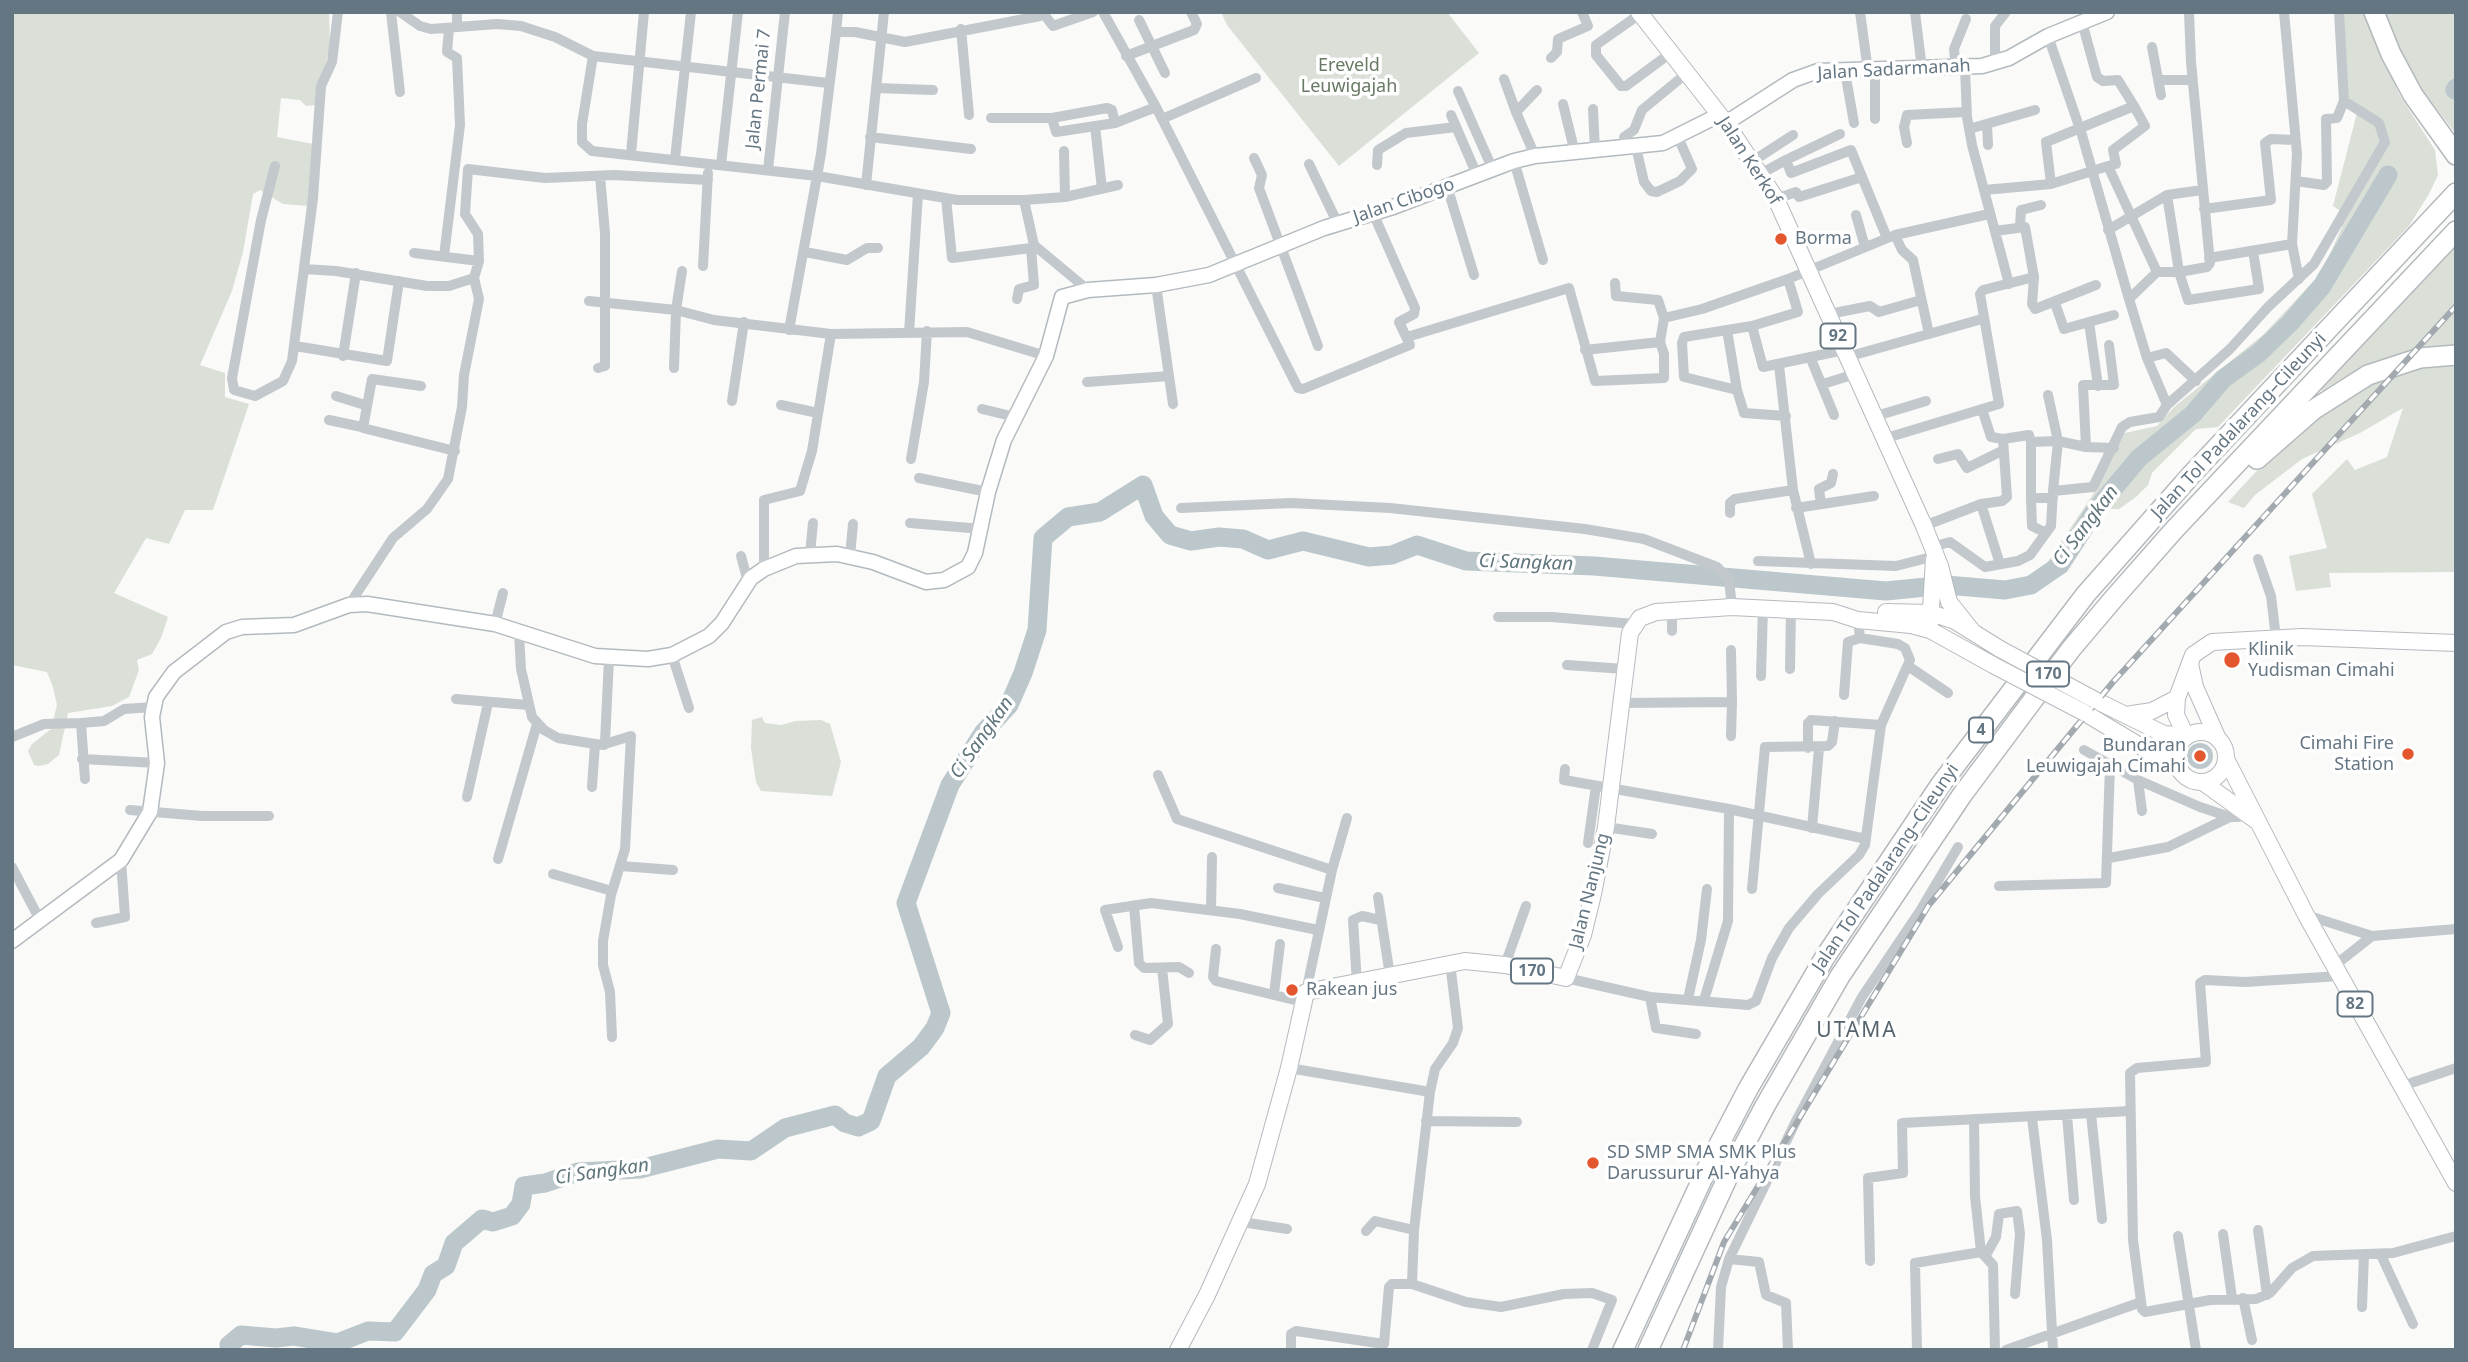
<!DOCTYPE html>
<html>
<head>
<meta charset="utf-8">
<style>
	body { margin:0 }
	#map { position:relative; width:2468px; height:1362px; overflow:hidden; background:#fafaf8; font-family:"Noto Sans",sans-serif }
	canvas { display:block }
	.frame { position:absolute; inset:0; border:14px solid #657683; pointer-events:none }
</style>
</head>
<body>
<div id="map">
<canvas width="2468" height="1362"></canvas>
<div class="frame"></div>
</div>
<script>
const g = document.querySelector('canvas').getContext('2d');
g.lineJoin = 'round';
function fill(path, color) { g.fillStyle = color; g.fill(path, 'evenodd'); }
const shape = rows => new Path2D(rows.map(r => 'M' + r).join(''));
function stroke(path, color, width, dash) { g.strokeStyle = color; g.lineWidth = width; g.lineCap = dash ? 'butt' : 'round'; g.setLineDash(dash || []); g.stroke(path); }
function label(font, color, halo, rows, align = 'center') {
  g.font = font + ' "Noto Sans",sans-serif'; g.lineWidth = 7; g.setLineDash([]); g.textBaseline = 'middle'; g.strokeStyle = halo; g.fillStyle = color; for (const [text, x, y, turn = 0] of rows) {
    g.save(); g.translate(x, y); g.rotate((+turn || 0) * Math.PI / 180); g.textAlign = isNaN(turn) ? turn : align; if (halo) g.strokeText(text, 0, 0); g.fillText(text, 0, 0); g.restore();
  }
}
const green = shape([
	[12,12,329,12,330,46,316,105,306,106,300,100,281,98,277,137,313,144,309,206,283,204,260,190,253,194,243,252,232,291,200,365,225,373,225,397,249,404,213,510,185,510,169,544,146,538,114,593,168,617,161,638,152,654,137,660,139,670,129,697,112,706,68,713,59,755,48,764,39,766,34,765,28,751,32,744,51,729,57,705,53,687,47,672,12,665],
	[1221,12,1447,12,1479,53,1339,166,1227,25],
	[2342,12,2364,12,2399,94,2435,150,2438,175,2429,194,2409,226,2218,427,2196,429,2152,473,2148,485,2136,497,2119,509,2111,509,2096,502,2060,560,2041,572,2092,496,2125,433,2157,426,2174,407,2264,334,2322,272,2342,227,2339,210,2333,206,2359,105,2348,100],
	[2385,12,2456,12,2456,134,2423,91,2395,40],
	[2456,244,2456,349,2380,362,2346,376,2322,391,2319,388],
	[2456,363,2456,572,2329,573,2331,587,2296,591,2289,556,2327,548,2312,494,2347,459,2355,470,2387,457,2403,408,2360,433,2302,459,2255,495,2244,508,2228,502,2274,452,2304,427,2376,381,2429,364],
	[762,717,765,723,781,725,796,721,821,720,830,724,841,762,832,796,761,791,756,782,751,748,752,720]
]);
const water = shape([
	'2187 756a13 13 0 1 1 26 0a13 13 0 1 1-26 0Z'
]);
const river = shape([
	[2455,90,2456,88],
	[230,1350,229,1345,241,1335,276,1338,294,1336,337,1343,368,1331,395,1332,427,1290,433,1274,446,1266,454,1243,482,1219,493,1222,512,1216,521,1204,524,1186,545,1183,578,1172,640,1169,718,1149,751,1151,785,1128,835,1115,845,1123,858,1127,871,1121,887,1076,921,1047,935,1028,941,1013,906,903,950,785,983,733,1009,705,1023,673,1037,630,1043,538,1068,517,1100,512,1143,485,1154,516,1170,535,1191,541,1219,537,1243,539,1268,550,1303,541,1369,557,1392,555,1417,545,1466,561,1594,566,1886,591,1946,585,2005,590,2031,585,2060,565,2097,508,2139,458,2193,414,2223,379,2259,353,2290,323,2322,286,2388,175]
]);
const street = shape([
	[391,12,400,92],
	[400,12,420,26,431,29,497,24,521,26,555,37,593,56,828,83],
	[457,12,457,27],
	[1103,12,1156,107,1298,388,1303,389,1410,345,1399,322,1414,314,1415,308,1373,213],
	[1860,12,1868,71],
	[1915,12,1922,69],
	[2284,12,2297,154,2292,244],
	[1043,13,1053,26,1093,12],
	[1640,14,1596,45,1596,55,1621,86,1626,86,1672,52],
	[1139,20,1165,73],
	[2082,22,2097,77,2103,81,2118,80,2134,106],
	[961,29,969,115],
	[836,32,838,12],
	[2048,36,2082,135,2129,299],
	[2152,47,2161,95],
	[593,56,582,124,582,142,592,151,817,176,957,200,1024,200,1034,245,1088,290],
	[1126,56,1194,30,1197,24,1191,12],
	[1551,58,1557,52,1558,39,1588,26,1582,12],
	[1995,63,1995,26,2006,12],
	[1965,68,1967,117,1972,145,2009,284],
	[1956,69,1954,49,1966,19],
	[1845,72,1854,123],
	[1504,79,1516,112],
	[2158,80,2192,80],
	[876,88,933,90],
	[1458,91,1493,170],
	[1563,104,1575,153],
	[1593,109,1595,151],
	[1451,115,1477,175],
	[991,118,1052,118,1056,132,1115,123,1156,107],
	[1052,118,1107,108,1112,110,1115,123],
	[1162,119,1256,78],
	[1875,119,1875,72],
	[1987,124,1988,145],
	[1095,126,1102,189],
	[1969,129,2035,110],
	[1840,134,1786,160,1791,173,1851,150,1887,238],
	[870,137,971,149],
	[1624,137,1634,130,1642,110,1687,73],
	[1907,143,1904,127,1907,115,1966,112],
	[1636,147,1644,182,1651,191,1657,192,1680,181,1692,169,1678,137],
	[1064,151,1065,197],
	[631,154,644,12],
	[1535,156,1516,112,1537,90],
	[1254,158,1262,175,1259,188,1318,346],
	[675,159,691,12],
	[1514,161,1543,260],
	[1753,161,1793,135],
	[1309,164,1338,224],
	[721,165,738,12],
	[1377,165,1378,150,1406,133,1456,127],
	[275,166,261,220,232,378,234,390,255,396,283,381,292,361,313,198,321,86,332,62,338,12],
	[768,170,785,12],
	[1762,173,1786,160],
	[2296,181,2324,185,2327,182,2326,119,2337,118,2344,101],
	[2051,184,2046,142,2134,106,2145,126,2113,150,2116,164,2108,166],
	[866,185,884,12],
	[1447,186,1474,275],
	[1984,190,2051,184,2108,166,2157,272],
	[2167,195,2179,272,2188,300,2259,289,2253,251],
	[946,198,952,258,1031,248,1034,245],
	[1776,199,1796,192,1799,197,1862,177],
	[1024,200,1065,197,1118,185],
	[2204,209,2271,200,2265,143,2271,139,2295,140],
	[1856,215,1865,247],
	[2020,226,2021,210,2041,205],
	[2108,230,2167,195,2202,190],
	[1895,235,1902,250,1913,260,1929,334],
	[805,252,847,260,867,248,878,248],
	[414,253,479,261],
	[444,256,460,125,457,58,447,52,449,29],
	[2209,258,2292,244,2299,279],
	[703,266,708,173],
	[304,269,336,271,427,286,449,286,474,278,479,299,464,375,462,407,448,479,427,509,393,538,349,605],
	[2034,277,2032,304,2035,309,2096,285],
	[474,278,479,261,478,234,465,214,468,169,545,178,614,175,708,180],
	[1788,279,1798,312,1752,326,1763,367,1844,350],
	[1615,283,1616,296,1658,300,1664,318],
	[1156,285,1173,404],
	[1017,299,1019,289,1034,285,1031,248],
	[589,301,676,310,714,320,831,334,967,332,1046,356],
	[2055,303,2064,329,2114,315],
	[1829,314,1870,306,1879,312,1921,300],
	[2089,322,2098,386],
	[1752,326,1684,337,1682,343,1684,377,1737,390,1744,413,1786,416],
	[789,330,821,154,836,32,855,32,905,42,1040,16,1044,12],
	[1727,330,1737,390],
	[909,333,918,194],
	[1407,337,1569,288,1595,381,1664,378,1664,354,1660,342],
	[295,346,387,361,399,281],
	[1585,350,1660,342,1664,318,1702,309,1788,279,1895,235,1989,214],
	[343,356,356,273],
	[1847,357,1982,319],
	[2147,358,2166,353,2196,381],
	[1811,359,1834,415],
	[1779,365,1793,490,1811,564],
	[598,368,605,366,605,233,600,176],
	[674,368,676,310,682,271],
	[1087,382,1169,376],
	[1823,384,1855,374],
	[421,386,372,379,363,428,455,451],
	[2048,395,2058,441,2053,491],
	[336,396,365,405],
	[732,401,744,322],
	[781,405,818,413],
	[2167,405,2147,358,2129,299,2157,272,2179,272,2207,267,2210,263,2191,62,2189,12],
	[982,409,1015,417],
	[1873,417,1926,401],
	[329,420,362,427],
	[1883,439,1999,404,1980,294,1983,290,2034,277,2025,227,1995,231],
	[2003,439,2029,435,2031,442],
	[2086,447,2083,385,2114,385,2109,345],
	[911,459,924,382,927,331],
	[1938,459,1958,454,1967,468,2002,451],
	[919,478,988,492],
	[2031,498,2032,526,2046,533],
	[2053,498,2031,498,2031,442,2058,441,2086,447,2114,448],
	[1821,504,1819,489,1831,483,1833,474],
	[1981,504,2002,501,2007,497,2003,439,1991,437,1982,409],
	[1181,508,1291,503,1390,508,1585,529,1644,539,1717,567,1729,580,1732,607],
	[1796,508,1874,496],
	[1730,513,1730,503,1735,499,1793,490],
	[910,523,982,529],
	[1924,526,1981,504,2000,564],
	[1932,547,1950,542,1985,567,2018,561,2030,555,2051,526,2053,491,2093,487,2122,427,2130,422,2159,417,2167,405,2230,349,2268,307,2314,264,2385,142,2379,123,2344,101,2339,12],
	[810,553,813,523],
	[741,556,748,582],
	[850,556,853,524],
	[2258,559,2271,596,2276,638],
	[1758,561,1896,566,1935,556],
	[764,569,764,500,800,491,812,451,831,334],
	[1498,617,1552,617,1634,624],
	[495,624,503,593],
	[1672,631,1672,611],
	[519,633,521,669,532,717,544,730,558,738,595,744],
	[672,655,689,708],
	[1567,665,1625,669],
	[1908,666,1948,693],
	[1790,669,1791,609],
	[1761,676,1763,608],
	[1844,695,1848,642,1860,638],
	[456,699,528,705],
	[1620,703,1732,702,1731,650],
	[1731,736,1732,702],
	[12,737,44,724,81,723],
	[605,744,631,736,625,849,611,895,603,941,603,965,610,992,612,1037],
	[1808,748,1808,723,1811,720,1881,725],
	[2084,750,2138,780,2200,807,2230,817,2239,817,2243,814],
	[82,759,157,763],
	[1565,769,1564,780,1729,809,1866,839],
	[1158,775,1177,819,1332,870],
	[85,779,81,723,104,721,124,709,153,707],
	[2138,780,2142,811],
	[592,787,595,744,604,745,605,742,609,658],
	[467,797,488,703],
	[130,810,202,816,269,816],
	[1606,827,1652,834],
	[1812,828,1819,748],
	[1588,843,1596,786],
	[2109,858,2168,847,2230,817],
	[498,859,537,724],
	[621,866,673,870],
	[12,867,41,922],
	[553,874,612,891],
	[1999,886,2106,883,2110,766],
	[1278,888,1325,898],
	[1752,889,1765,747,1828,746,1832,742,1835,721],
	[1378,897,1390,976],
	[1134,906,1139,963,1144,968,1179,967,1189,973],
	[1211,910,1212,857],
	[2306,915,2372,936,2456,929],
	[96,923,125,917,121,860],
	[1118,947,1105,910,1151,903,1240,914,1318,930],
	[1216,949,1213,977,1216,981,1303,1002],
	[1505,965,1526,906],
	[2334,966,2372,936],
	[2340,976,2245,982,2205,980,2200,983,2206,1062,2137,1068,2130,1073,2133,1240,2142,1309,2145,1312,2210,1300,2256,1299,2270,1293,2292,1268,2313,1256,2393,1253,2456,1236],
	[1566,978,1650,997,1748,1005,1756,1001,1772,958,1789,928,1818,894,1859,855,1865,845,1881,725,1910,660,1905,648,1898,644,1860,638,1858,620],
	[1357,984,1353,920,1362,916,1380,920],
	[1306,992,1332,870,1347,818],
	[1274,994,1280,944],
	[1650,997,1656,1028,1696,1034],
	[1688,999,1701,940,1707,889],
	[1704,1000,1728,921,1729,809],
	[1135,1035,1150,1040,1168,1024,1162,968],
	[1289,1068,1430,1092],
	[2402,1086,2456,1068],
	[2091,1114,2102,1219],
	[2067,1115,2074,1200],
	[2032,1118,2047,1240,2053,1350],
	[1974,1119,1975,1196,1981,1252],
	[1426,1121,1517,1122],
	[1242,1222,1287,1229],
	[2258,1230,2267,1295],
	[1366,1231,1375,1221,1414,1230],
	[2223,1234,2232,1298],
	[2178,1236,2196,1350],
	[1986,1255,1996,1237,1999,1214,2017,1211,2020,1234,2015,1294],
	[2381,1255,2413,1324],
	[1729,1259,1759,1262,1766,1295,1786,1303,1788,1350],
	[1870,1261,1868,1178,1903,1173,1902,1123,2130,1111],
	[1412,1284,1414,1230,1430,1092,1435,1069,1453,1043,1458,1028,1450,963],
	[2243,1298,2252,1340],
	[2362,1307,2364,1254],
	[1291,1350,1291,1334,1296,1331,1384,1344,1389,1287,1392,1284,1412,1284,1466,1302,1501,1307,1564,1294,1592,1293,1612,1300,1592,1350],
	[1718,1350,1721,1287,1729,1259,1797,1119,1862,997,1920,911,1958,847],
	[1917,1350,1915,1263,1981,1252,1993,1265,1995,1350],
	[2006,1350,2141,1302]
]);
const secondary = shape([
	[1726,123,1793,80,1818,71,1982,66,2009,58,2048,36,2107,12],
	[12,941,121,860,150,812,157,763,152,717,156,697,174,672,226,632,242,627,294,625,349,605,367,604,495,624,595,656,648,659,672,655,709,636,722,623,751,578,764,569,796,556,837,554,873,562,926,582,944,580,968,567,975,553,988,492,1004,440,1046,356,1062,297,1088,290,1156,285,1209,275,1324,228,1393,207,1514,161,1535,156,1663,143,1719,115]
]);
const primary = shape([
	[1639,12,1726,123,1776,199,1924,526,1940,566,1949,602,1973,632],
	[1886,612,1931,613,1955,621,2000,649],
	[1930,624,1934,559],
	[2190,664,2195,687,2218,739],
	[2095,700,2164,734,2186,736],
	[2085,713,2180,770],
	[2126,715,2152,711,2177,698],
	'2176 757a25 25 0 1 1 50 0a25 25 0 1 1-50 0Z',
	[2186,736,2176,715,2177,698,2193,655,2212,642,2302,637,2456,643],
	[2226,759,2306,915,2456,1183],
	[2204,783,2258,822],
	[1178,1350,1207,1295,1257,1184,1289,1068,1306,992,1465,961,1505,965,1566,978,1583,935,1593,894,1606,827,1630,633,1640,618,1656,612,1732,607,1833,612,1858,620,1911,625,1930,630,1993,665]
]);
const highway = shape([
	[2374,12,2391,54,2413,95,2456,155],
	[2257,459,2313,410,2368,375,2420,358,2456,355],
	[1623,1350,1711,1160,1748,1089,1825,957,1941,784,2086,594,2192,474,2456,193],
	[1648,1350,1731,1170,1765,1106,1840,976,1962,795,2071,649,2115,597,2174,530,2456,231]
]);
const rail = shape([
	[1683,1350,1724,1242,1929,905,2113,682,2456,306]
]);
const primaryBridge = shape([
	[2000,649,2095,700],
	[1993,665,2085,713]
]);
const markers = [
	[1781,239,7,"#e4572e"],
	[2232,660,9,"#e4572e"],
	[2408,754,7,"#e4572e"],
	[2200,756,7,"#e4572e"],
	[1292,990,7,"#e4572e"],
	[1593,1163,7,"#e4572e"]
];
const shields = [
	[1838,336,35],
	[2048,674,42],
	[1981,730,24],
	[1532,971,42],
	[2355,1004,35]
];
const shieldNames = [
	["92",1838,336],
	["170",2048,674],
	["4",1981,730],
	["170",1532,971],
	["82",2355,1004]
];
const parkNames = [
	["Ereveld",1349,66],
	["Leuwigajah",1349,87]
];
const streetNames = [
	["Jalan Sadarmanah",1894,70,-3],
	["Jalan Permai 7",759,89,-84],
	["Jalan Kerkof",1749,161,57],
	["Jalan Cibogo",1404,201,-19],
	["Jalan Tol Padalarang–Cileunyi",2239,426,-47],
	["Jalan Tol Padalarang–Cileunyi",1886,868,-56],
	["Jalan Nanjung",1590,891,-76]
];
const poiNames = [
	["Borma",1795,239],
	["Klinik",2248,650],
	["Yudisman Cimahi",2248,671],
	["Cimahi Fire",2394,744,"right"],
	["Station",2394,765,"right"],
	["Bundaran",2186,746,"right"],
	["Leuwigajah Cimahi",2186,767,"right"],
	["Rakean jus",1306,990],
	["SD SMP SMA SMK Plus",1607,1153],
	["Darussurur Al-Yahya",1607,1174]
];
const waterNames = [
	["Ci Sangkan",2086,526,-53],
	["Ci Sangkan",1526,563,2],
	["Ci Sangkan",982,738,-55],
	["Ci Sangkan",602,1172,-8]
];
const quarterNames = [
	["UTAMA",1857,1031]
];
fill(green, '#dadfd7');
fill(water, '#bbc7cb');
stroke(river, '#bbc7cb', 19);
stroke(secondary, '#b3babf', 17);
stroke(primary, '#b5babe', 18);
stroke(highway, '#b4b9bd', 22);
stroke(street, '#c3c8cc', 10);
stroke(secondary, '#fff', 14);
stroke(primary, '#fff', 16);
stroke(highway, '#fff', 19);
stroke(rail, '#a2aab0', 6);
stroke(rail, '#fff', 3.5, [10]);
stroke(primaryBridge, '#b5babe', 18, []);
stroke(primaryBridge, '#fff', 16);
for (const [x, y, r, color] of markers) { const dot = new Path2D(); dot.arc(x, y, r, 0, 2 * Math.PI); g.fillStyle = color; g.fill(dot); stroke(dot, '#fff', 2.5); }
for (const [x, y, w] of shields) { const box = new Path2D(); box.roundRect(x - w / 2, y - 12.5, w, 25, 5); g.fillStyle = '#fff'; g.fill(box); stroke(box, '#657683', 2); }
label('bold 16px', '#657683', null, shieldNames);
label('18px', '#687a64', '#fff', parkNames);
label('18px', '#657683', '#fff', streetNames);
label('18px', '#657683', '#fff', poiNames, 'left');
label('italic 19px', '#60757c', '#fff', waterNames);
g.letterSpacing = '2px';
label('21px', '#57646e', '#fff', quarterNames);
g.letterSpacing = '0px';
</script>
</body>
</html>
